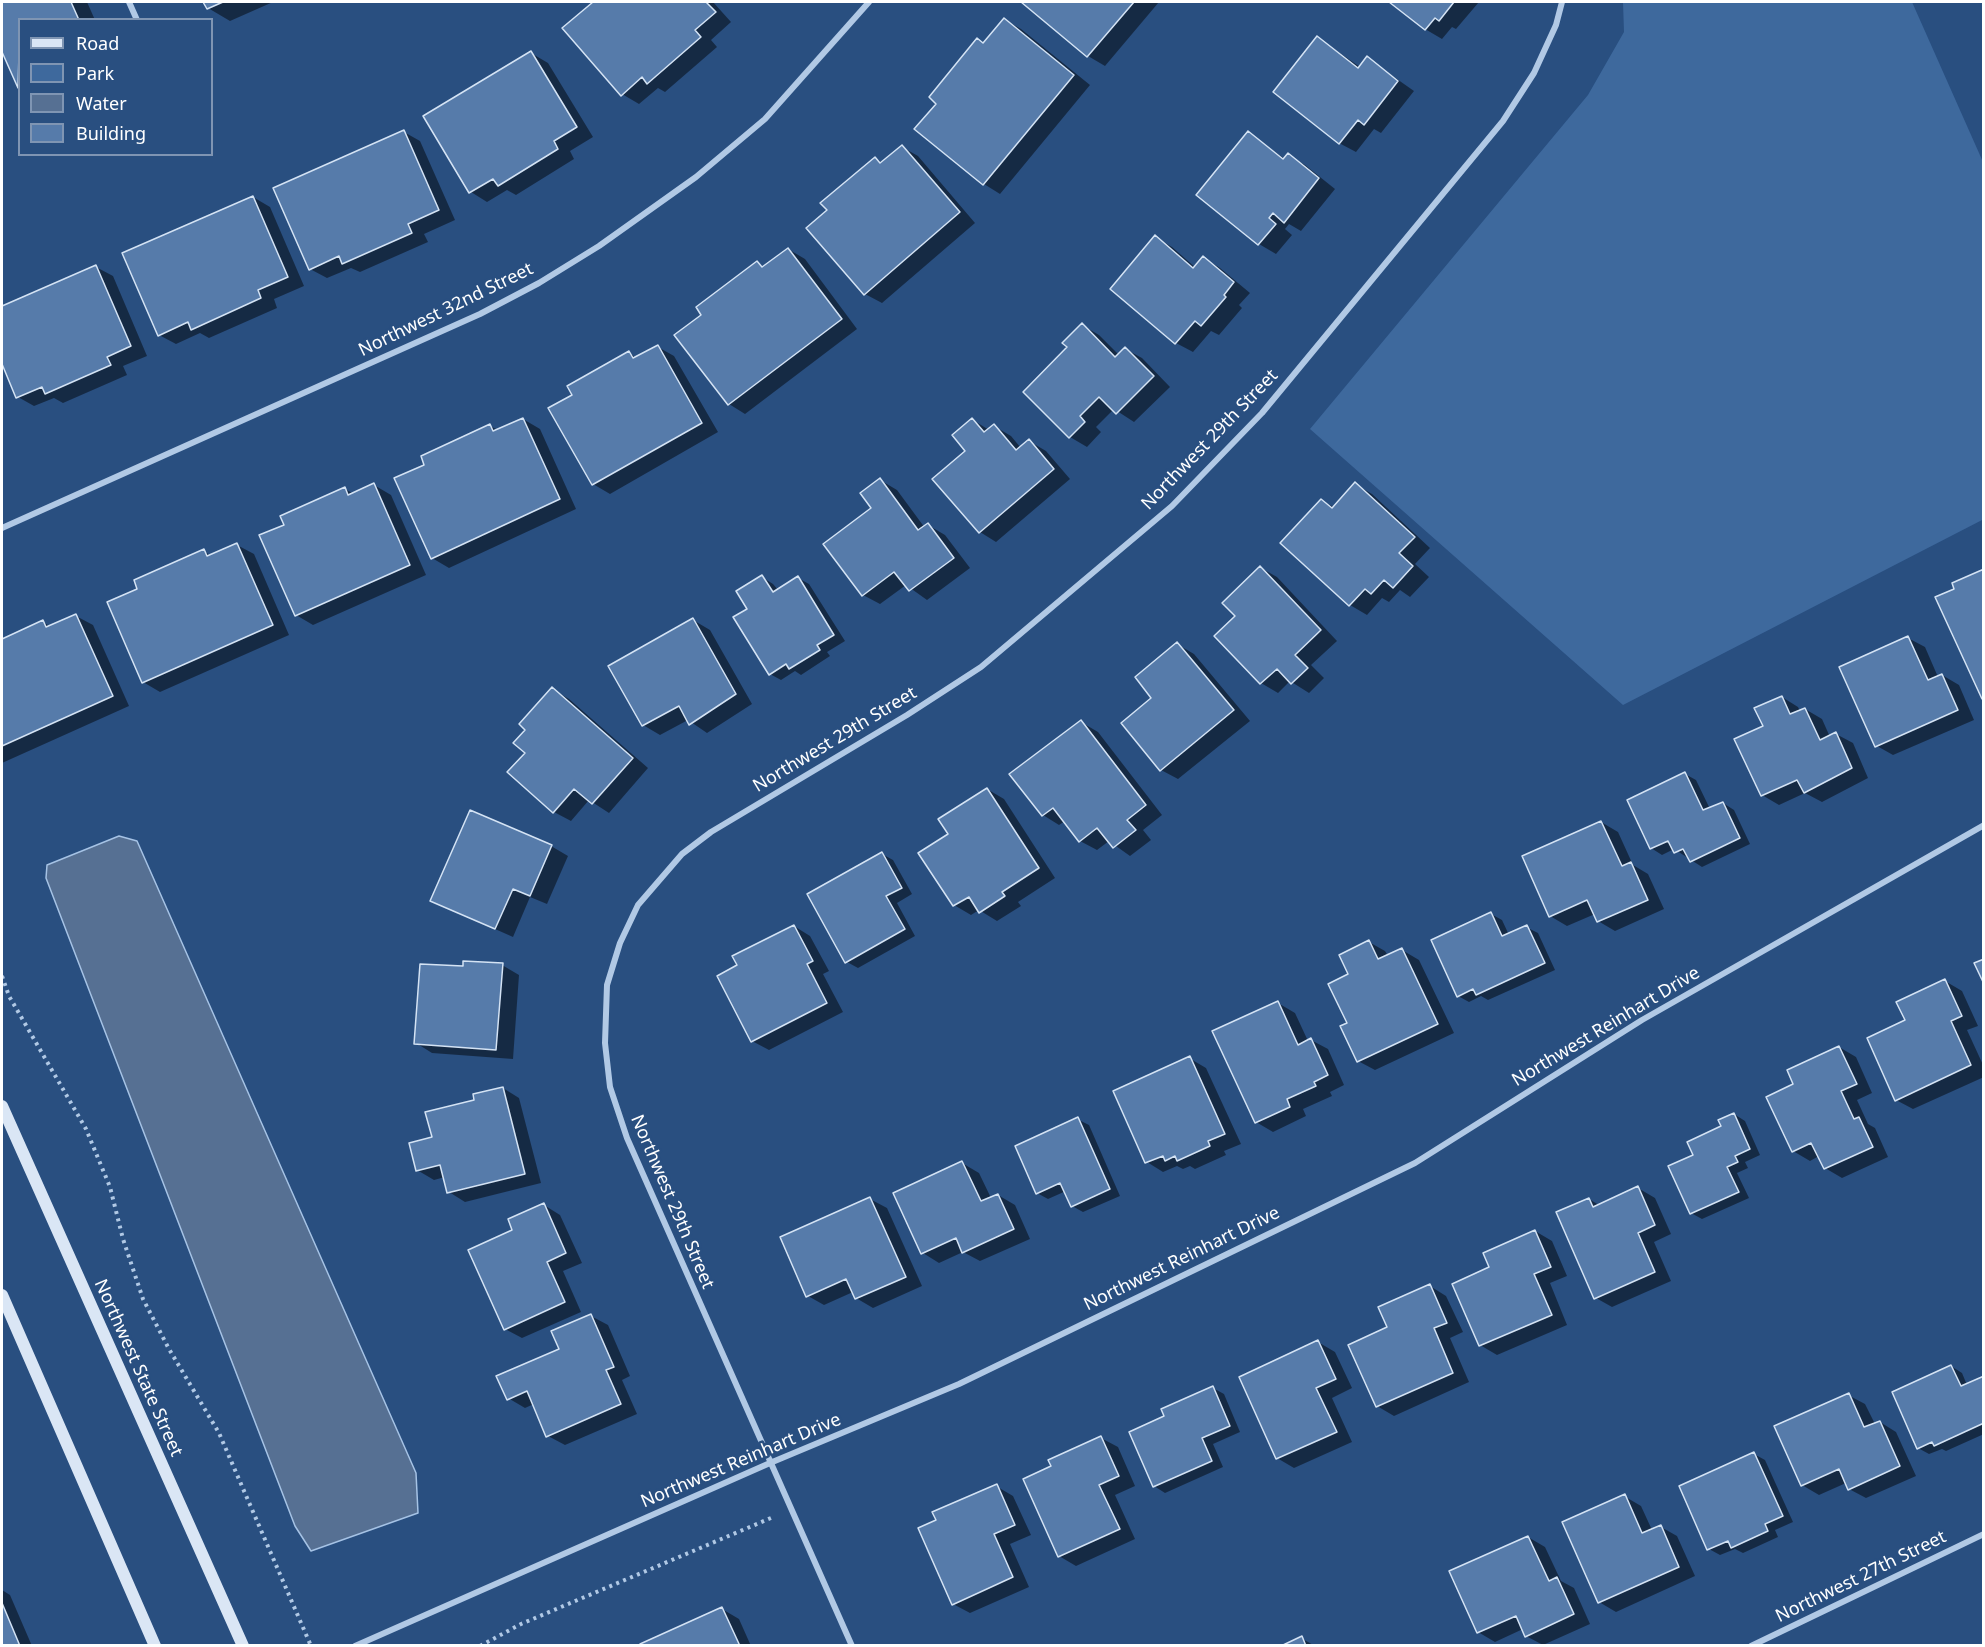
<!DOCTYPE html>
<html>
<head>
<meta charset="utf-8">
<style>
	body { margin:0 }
	#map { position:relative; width:1985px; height:1647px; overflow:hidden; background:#294f80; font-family:"Noto Sans",sans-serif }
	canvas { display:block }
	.frame { position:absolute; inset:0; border:3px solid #fff; pointer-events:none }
	.legend { position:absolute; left:18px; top:18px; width:195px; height:138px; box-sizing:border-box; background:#294f80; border:2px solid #7f95b3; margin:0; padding:8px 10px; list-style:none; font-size:18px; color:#fff }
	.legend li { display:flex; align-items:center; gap:12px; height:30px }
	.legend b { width:30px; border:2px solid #7f95b3 }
</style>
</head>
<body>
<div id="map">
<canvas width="1985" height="1647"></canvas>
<div class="frame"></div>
<ul class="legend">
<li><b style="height:8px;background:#dae6f5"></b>Road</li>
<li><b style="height:16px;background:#3e699d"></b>Park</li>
<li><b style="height:16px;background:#567093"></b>Water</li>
<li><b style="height:16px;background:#567baa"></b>Building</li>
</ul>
</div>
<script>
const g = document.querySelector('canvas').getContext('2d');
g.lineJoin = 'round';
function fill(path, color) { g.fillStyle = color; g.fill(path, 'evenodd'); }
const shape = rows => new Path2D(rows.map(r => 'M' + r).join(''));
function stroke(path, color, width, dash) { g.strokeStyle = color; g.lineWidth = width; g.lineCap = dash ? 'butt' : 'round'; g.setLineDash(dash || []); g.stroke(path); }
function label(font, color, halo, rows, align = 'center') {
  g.font = font + ' "Noto Sans",sans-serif'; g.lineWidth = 5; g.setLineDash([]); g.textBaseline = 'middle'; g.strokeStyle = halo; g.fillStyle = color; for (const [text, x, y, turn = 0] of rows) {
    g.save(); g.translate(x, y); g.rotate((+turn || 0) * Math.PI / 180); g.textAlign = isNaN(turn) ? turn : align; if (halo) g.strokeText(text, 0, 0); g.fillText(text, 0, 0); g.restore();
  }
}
const green = shape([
	[1623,2,1912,2,1983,162,1984,519,1623,705,1310,429,1588,95,1624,32]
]);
const water = shape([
	[119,836,137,841,416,1473,418,1513,311,1551,295,1526,46,878,47,865,119,836]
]);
const shadow = shape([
	[2,2,87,2,95,20,20,20,20,88,2,48],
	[205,2,273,2,230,21,208,8],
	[595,2,713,2,731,22,711,40,717,47,665,92,658,88,639,104,622,94,564,28],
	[1023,2,1159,2,1105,66,1088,56],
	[1392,2,1479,2,1456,29,1452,27,1442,39,1425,29],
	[1005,20,1021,29,1090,85,1000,194,984,184],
	[1318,38,1360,67,1367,58,1414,91,1381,133,1374,129,1356,152,1339,143],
	[531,53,548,63,593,137,570,151,574,159,516,195,507,190,487,202,471,192,425,117],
	[404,132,420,141,455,220,424,234,428,242,360,272,351,268,327,278,310,269],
	[1248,133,1285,159,1288,155,1305,165,1335,189,1301,231,1289,224,1285,229,1292,235,1276,254,1259,244,1198,195],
	[902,147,918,156,975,223,882,303,865,294,829,210,875,158,883,163],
	[253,197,270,207,304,286,274,299,277,308,209,338,200,333,176,344,159,335],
	[1155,237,1172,247,1196,268,1204,258,1220,268,1250,293,1239,305,1242,308,1219,335,1211,331,1193,352,1176,343,1112,288],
	[788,249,805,259,857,329,745,414,729,404,703,315,757,263,764,267],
	[96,267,113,276,147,356,123,366,127,375,63,403,54,398,34,406,18,397,2,360,2,308],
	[1082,325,1099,335,1119,355,1125,349,1142,358,1170,387,1134,422,1114,409,1096,427,1101,432,1087,447,1070,437,1070,347],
	[658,347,674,356,718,432,610,494,593,484,574,395,629,353,637,358],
	[523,419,540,429,576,509,449,568,432,558,426,466,490,426,498,430],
	[973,420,989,430,994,426,1011,436,1021,448,1029,441,1046,451,1070,479,996,542,980,532,967,451],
	[880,480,897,490,925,528,928,525,945,535,970,568,927,600,906,585,880,604,863,595],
	[1355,484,1372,494,1430,548,1415,564,1429,577,1410,597,1400,590,1389,602,1382,598,1367,615,1350,605,1283,543,1322,501,1334,507],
	[374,485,391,495,426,575,313,625,296,615,286,526,345,489,354,494],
	[237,545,254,554,289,635,160,692,143,682,139,590,203,551,212,556],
	[1261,568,1277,577,1337,641,1311,665,1324,678,1309,693,1290,681,1278,693,1261,683,1216,636,1237,617],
	[762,577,773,584,778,590,798,578,809,584,845,641,827,652,830,656,801,675,795,671,781,680,770,674,749,609],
	[76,616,93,625,129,706,2,763,2,641,43,622,51,627],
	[693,620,710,630,752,704,707,733,688,720,660,735,643,725,610,666],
	[1908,638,1925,647,1938,677,1942,675,1959,685,1974,720,1893,755,1877,746],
	[1177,644,1194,654,1250,721,1178,779,1161,770,1153,698],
	[552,689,569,699,648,768,609,813,589,800,571,821,554,812,510,772,527,753,527,730],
	[1782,697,1798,707,1800,711,1805,709,1822,719,1830,737,1836,734,1853,743,1868,778,1822,802,1805,793,1779,805,1762,795],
	[1081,722,1098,732,1162,815,1143,830,1151,840,1130,856,1109,841,1097,850,1080,841,1065,821,1059,825,1043,815],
	[1685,774,1696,780,1710,809,1723,803,1734,810,1750,844,1702,867,1674,849,1662,855,1651,848],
	[987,789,1004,799,1055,878,1018,902,1021,906,997,921,979,910,971,915,954,905,920,853,950,835],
	[1601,822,1618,832,1633,865,1648,874,1664,909,1615,931,1598,921,1595,914,1567,926,1550,916],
	[551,846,568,856,547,904,530,897,513,937,432,901],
	[882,854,893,860,912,894,897,903,915,936,858,968,847,962],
	[1491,914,1502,920,1509,935,1526,927,1538,933,1555,970,1488,1000,1481,996,1469,1002,1458,996],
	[794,926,810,936,829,971,823,974,843,1012,769,1050,752,1041,739,966],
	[1369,942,1385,951,1388,956,1402,950,1419,960,1454,1033,1375,1070,1358,1061,1349,1024,1350,975],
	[502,965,519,975,513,1059,432,1053,416,1043,464,968],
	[1945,981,1962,991,1978,1026,1967,1030,1984,1067,1984,1077,1913,1109,1896,1100,1907,1021],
	[1278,1003,1295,1013,1308,1041,1311,1040,1328,1049,1344,1085,1330,1092,1332,1096,1303,1109,1306,1116,1273,1132,1256,1122],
	[1839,1047,1856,1057,1872,1093,1857,1100,1868,1124,1875,1128,1888,1157,1842,1178,1825,1168,1819,1156,1810,1161,1793,1151],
	[1189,1058,1206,1068,1241,1144,1224,1151,1226,1155,1195,1169,1190,1166,1183,1169,1177,1166,1163,1172,1147,1162],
	[503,1088,519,1098,541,1183,465,1202,449,1192,445,1177,434,1180,417,1170,434,1138,476,1101],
	[1734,1114,1745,1121,1760,1155,1745,1162,1748,1168,1737,1173,1749,1198,1702,1219,1691,1213,1695,1156],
	[1077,1119,1089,1125,1120,1196,1083,1212,1072,1206,1066,1191,1048,1199,1037,1193],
	[962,1163,979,1173,991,1198,998,1195,1015,1205,1030,1239,980,1261,963,1252,939,1263,923,1253],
	[1638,1188,1655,1198,1671,1234,1654,1242,1671,1281,1612,1307,1596,1298,1589,1199,1599,1205],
	[870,1199,887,1208,922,1286,873,1308,856,1298,853,1292,824,1305,808,1296],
	[544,1205,560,1215,582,1263,563,1271,581,1312,522,1338,505,1329,514,1231],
	[1535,1231,1552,1241,1567,1276,1550,1283,1567,1325,1497,1355,1480,1345,1491,1268],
	[1430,1286,1446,1296,1463,1332,1450,1338,1469,1382,1394,1416,1377,1406,1389,1328],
	[591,1316,608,1325,630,1376,622,1380,637,1414,565,1445,548,1436,534,1404,525,1408,508,1398,561,1350],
	[1318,1342,1335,1352,1352,1388,1332,1398,1352,1442,1294,1468,1277,1458,1241,1378],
	[1951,1366,1962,1373,1967,1385,1984,1377,1984,1434,1946,1451,1942,1449,1929,1454,1918,1448],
	[1213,1388,1224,1394,1240,1432,1213,1444,1223,1467,1165,1493,1154,1486,1166,1416],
	[1848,1395,1865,1404,1875,1424,1880,1422,1896,1432,1916,1476,1866,1498,1849,1489,1846,1483,1819,1495,1802,1485],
	[1101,1438,1118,1447,1135,1486,1115,1495,1135,1539,1076,1566,1059,1556,1053,1467],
	[1754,1454,1765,1460,1793,1522,1775,1530,1778,1537,1743,1553,1735,1549,1720,1555,1709,1549],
	[996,1486,1013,1496,1031,1535,1010,1544,1029,1587,970,1613,953,1604,938,1521],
	[1624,1496,1641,1506,1652,1530,1661,1527,1677,1536,1695,1576,1616,1612,1599,1602],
	[1528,1537,1545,1547,1561,1581,1574,1588,1590,1624,1543,1645,1526,1636,1523,1629,1495,1642,1478,1632],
	[2,1590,10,1595,32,1646,2,1646],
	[722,1609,739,1619,751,1646,643,1646],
	[1301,1638,1315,1646,1284,1646]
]);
const building = shape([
	[2,2,71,2,79,20,20,20,18,88,2,52,2,2],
	[203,2,223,2,207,9,203,2],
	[593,2,706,2,716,12,695,30,701,37,647,84,642,77,621,96,562,28,593,2],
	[1021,2,1134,2,1087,57,1021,2],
	[1389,2,1454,2,1439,21,1435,18,1425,30,1389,2],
	[1004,18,1074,75,983,185,914,129,936,104,929,97,977,38,983,43,1004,18],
	[1317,36,1358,68,1367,56,1398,81,1364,125,1358,120,1339,144,1273,92,1317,36],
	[531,51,577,127,554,141,558,149,498,186,493,179,469,193,423,116,531,51],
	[404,130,439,210,408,224,412,233,342,264,339,256,309,270,273,188,404,130],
	[1248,131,1283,159,1288,153,1319,178,1284,223,1273,213,1269,218,1276,224,1258,245,1196,195,1248,131],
	[902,145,960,212,864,295,806,228,827,210,820,203,875,157,880,163,902,145],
	[253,196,288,277,258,290,261,298,191,330,188,322,158,336,122,253,253,196],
	[1155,235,1193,268,1203,256,1234,282,1224,295,1226,297,1201,326,1195,321,1175,344,1110,289,1155,235],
	[788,248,842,319,728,405,674,335,701,315,696,307,757,261,762,267,788,248],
	[96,265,131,346,107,357,111,365,45,394,42,387,16,398,2,364,2,306,96,265],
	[1082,323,1115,357,1125,347,1154,376,1116,414,1099,397,1080,416,1085,422,1069,438,1023,392,1067,347,1062,343,1082,323],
	[658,345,702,423,592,485,548,408,572,395,567,386,629,351,633,358,658,345],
	[523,418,560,499,431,559,394,478,424,465,421,456,490,424,493,431,523,418],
	[972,418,984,432,994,424,1016,450,1029,439,1054,469,979,533,932,479,965,451,952,435,972,418],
	[880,478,918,530,928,523,954,558,909,591,894,572,862,596,823,544,871,508,860,493,880,478],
	[1355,482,1415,537,1399,553,1413,566,1393,588,1384,580,1371,594,1365,589,1349,606,1280,543,1321,499,1332,508,1355,482],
	[374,483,410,565,295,616,259,535,284,525,280,516,345,487,348,495,374,483],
	[237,543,273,625,142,683,107,602,137,589,134,580,204,549,207,556,237,543],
	[1260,566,1321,630,1295,655,1308,668,1291,684,1277,669,1260,684,1214,636,1235,616,1222,603,1260,566],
	[1984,569,1984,699,1982,699,1935,597,1954,589,1952,583,1984,569],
	[762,575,773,592,798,576,834,635,817,645,820,650,789,669,786,664,769,675,733,617,747,609,736,591,762,575],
	[76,614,113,696,2,746,2,639,43,620,46,627,76,614],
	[693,618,736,694,689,725,679,706,642,726,608,666,693,618],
	[1908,636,1928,680,1942,674,1958,710,1875,747,1839,667,1908,636],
	[1177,642,1234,710,1160,771,1121,723,1151,698,1135,677,1177,642],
	[552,687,633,758,592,804,574,789,553,813,507,772,525,753,513,743,525,730,519,724,552,687],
	[1782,696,1790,714,1805,708,1820,740,1836,732,1852,768,1804,793,1797,780,1761,796,1734,739,1763,726,1754,708,1782,696],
	[1081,720,1146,805,1127,820,1136,830,1113,848,1097,828,1079,842,1053,808,1042,816,1009,774,1081,720],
	[1685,772,1703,810,1723,802,1740,838,1690,862,1683,849,1674,853,1668,841,1650,849,1627,800,1685,772],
	[987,788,1039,868,1002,892,1005,896,979,913,969,897,953,906,918,853,948,834,938,819,987,788],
	[470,810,552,845,530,896,513,889,495,929,430,901,470,810],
	[1601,821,1622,866,1631,862,1648,900,1597,922,1587,900,1549,917,1522,856,1601,821],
	[882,852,902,888,886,896,905,929,845,963,807,894,882,852],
	[1491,912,1502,936,1527,925,1545,963,1476,995,1473,989,1457,997,1431,940,1491,912],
	[794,925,813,961,807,964,827,1003,751,1042,717,976,737,965,732,956,794,925],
	[1369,940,1378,959,1402,948,1438,1024,1357,1062,1340,1026,1347,1023,1328,984,1348,974,1339,955,1369,940],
	[1984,959,1984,984,1974,963,1984,959],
	[463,961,503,963,496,1050,414,1044,420,964,463,966,463,961],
	[1945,979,1962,1016,1951,1021,1971,1065,1895,1101,1867,1038,1905,1020,1896,1002,1945,979],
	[1278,1001,1298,1045,1311,1038,1328,1075,1314,1082,1316,1086,1287,1099,1290,1107,1255,1123,1212,1031,1278,1001],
	[1839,1046,1857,1084,1841,1091,1854,1119,1859,1117,1873,1147,1824,1169,1811,1143,1792,1152,1766,1097,1793,1084,1787,1070,1839,1046],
	[1190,1056,1225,1134,1208,1141,1210,1146,1177,1161,1175,1156,1165,1161,1163,1156,1145,1163,1113,1091,1190,1056],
	[503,1087,525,1174,447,1193,440,1165,416,1171,409,1143,432,1137,425,1112,474,1100,473,1094,503,1087],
	[1734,1113,1750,1149,1735,1156,1738,1162,1727,1167,1739,1192,1690,1214,1668,1166,1693,1155,1687,1142,1721,1126,1718,1120,1734,1113],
	[1078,1117,1110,1189,1071,1207,1060,1183,1036,1194,1015,1146,1078,1117],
	[962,1161,981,1201,998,1194,1014,1229,962,1253,956,1238,921,1254,893,1193,962,1161],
	[1638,1186,1655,1225,1638,1233,1655,1272,1594,1299,1556,1212,1589,1198,1593,1207,1638,1186],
	[870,1197,906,1277,855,1299,846,1279,806,1297,780,1237,870,1197],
	[544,1203,566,1253,547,1262,565,1302,504,1330,468,1250,512,1230,508,1219,544,1203],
	[1535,1230,1551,1267,1534,1274,1552,1315,1479,1346,1452,1284,1489,1267,1483,1253,1535,1230],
	[1430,1284,1447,1323,1434,1328,1453,1373,1376,1407,1348,1345,1387,1327,1378,1307,1430,1284],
	[591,1314,614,1367,606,1370,621,1404,546,1437,527,1391,507,1400,496,1376,559,1349,551,1331,591,1314],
	[1318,1340,1336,1379,1316,1388,1337,1432,1276,1459,1239,1377,1318,1340],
	[1951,1365,1961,1386,1984,1376,1984,1423,1934,1446,1932,1442,1917,1449,1892,1392,1951,1365],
	[1213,1386,1230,1426,1202,1438,1212,1461,1153,1487,1129,1432,1164,1416,1161,1409,1213,1386],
	[1849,1393,1864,1427,1880,1421,1900,1466,1848,1490,1839,1469,1801,1486,1774,1426,1849,1393],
	[1101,1436,1119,1476,1099,1485,1120,1529,1058,1557,1023,1479,1051,1466,1048,1460,1101,1436],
	[1754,1452,1783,1516,1765,1524,1768,1531,1731,1548,1728,1541,1707,1550,1679,1486,1754,1452],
	[997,1484,1015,1525,994,1534,1013,1577,952,1605,918,1528,936,1520,932,1512,997,1484],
	[1625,1494,1642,1533,1661,1525,1679,1567,1598,1603,1562,1522,1625,1494],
	[1528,1536,1549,1581,1557,1577,1574,1614,1525,1637,1516,1616,1477,1633,1449,1571,1528,1536],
	[2,1603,20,1646,2,1646,2,1603],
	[722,1607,740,1646,641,1646,640,1644,722,1607],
	[1302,1636,1306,1646,1281,1646,1302,1636]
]);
const path = shape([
	[2,976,9,996,86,1129,110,1187,123,1239,143,1299,169,1349,219,1433,311,1646],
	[480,1646,521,1624,771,1518]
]);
const street = shape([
	[129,2,137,20],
	[2,528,480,314,539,283,599,246,696,177,765,119,869,2],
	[355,1646,770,1463,959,1384,1415,1163,1642,1020,1984,825],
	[852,1646,627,1138,610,1087,605,1043,607,985,620,943,638,905,682,854,711,832,907,715,981,667,1172,506,1262,413,1503,121,1534,73,1556,25,1562,2],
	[1751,1646,1984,1534]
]);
const secondary = shape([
	[2,1106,243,1646],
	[2,1295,155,1646]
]);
const streetNames = [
	["Northwest 32nd Street",446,310,-26],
	["Northwest 29th Street",1210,440,-46],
	["Northwest 29th Street",835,740,-31],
	["Northwest Reinhart Drive",1606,1027,-31],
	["Northwest 29th Street",672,1202,67],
	["Northwest Reinhart Drive",1182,1259,-26],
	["Northwest State Street",138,1368,66],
	["Northwest Reinhart Drive",741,1461,-23],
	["Northwest 27th Street",1861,1577,-26]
];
fill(green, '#3e699d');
fill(water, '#567093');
stroke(water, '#a6c3e5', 1.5);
fill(shadow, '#0007');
fill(building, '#567baa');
stroke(building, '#d4e3f4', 1.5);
stroke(path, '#b1c9e5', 4, [3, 4.5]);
stroke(street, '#b1c9e5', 6);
stroke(secondary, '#dae6f5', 12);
label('18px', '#fff', '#294f80', streetNames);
</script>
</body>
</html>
